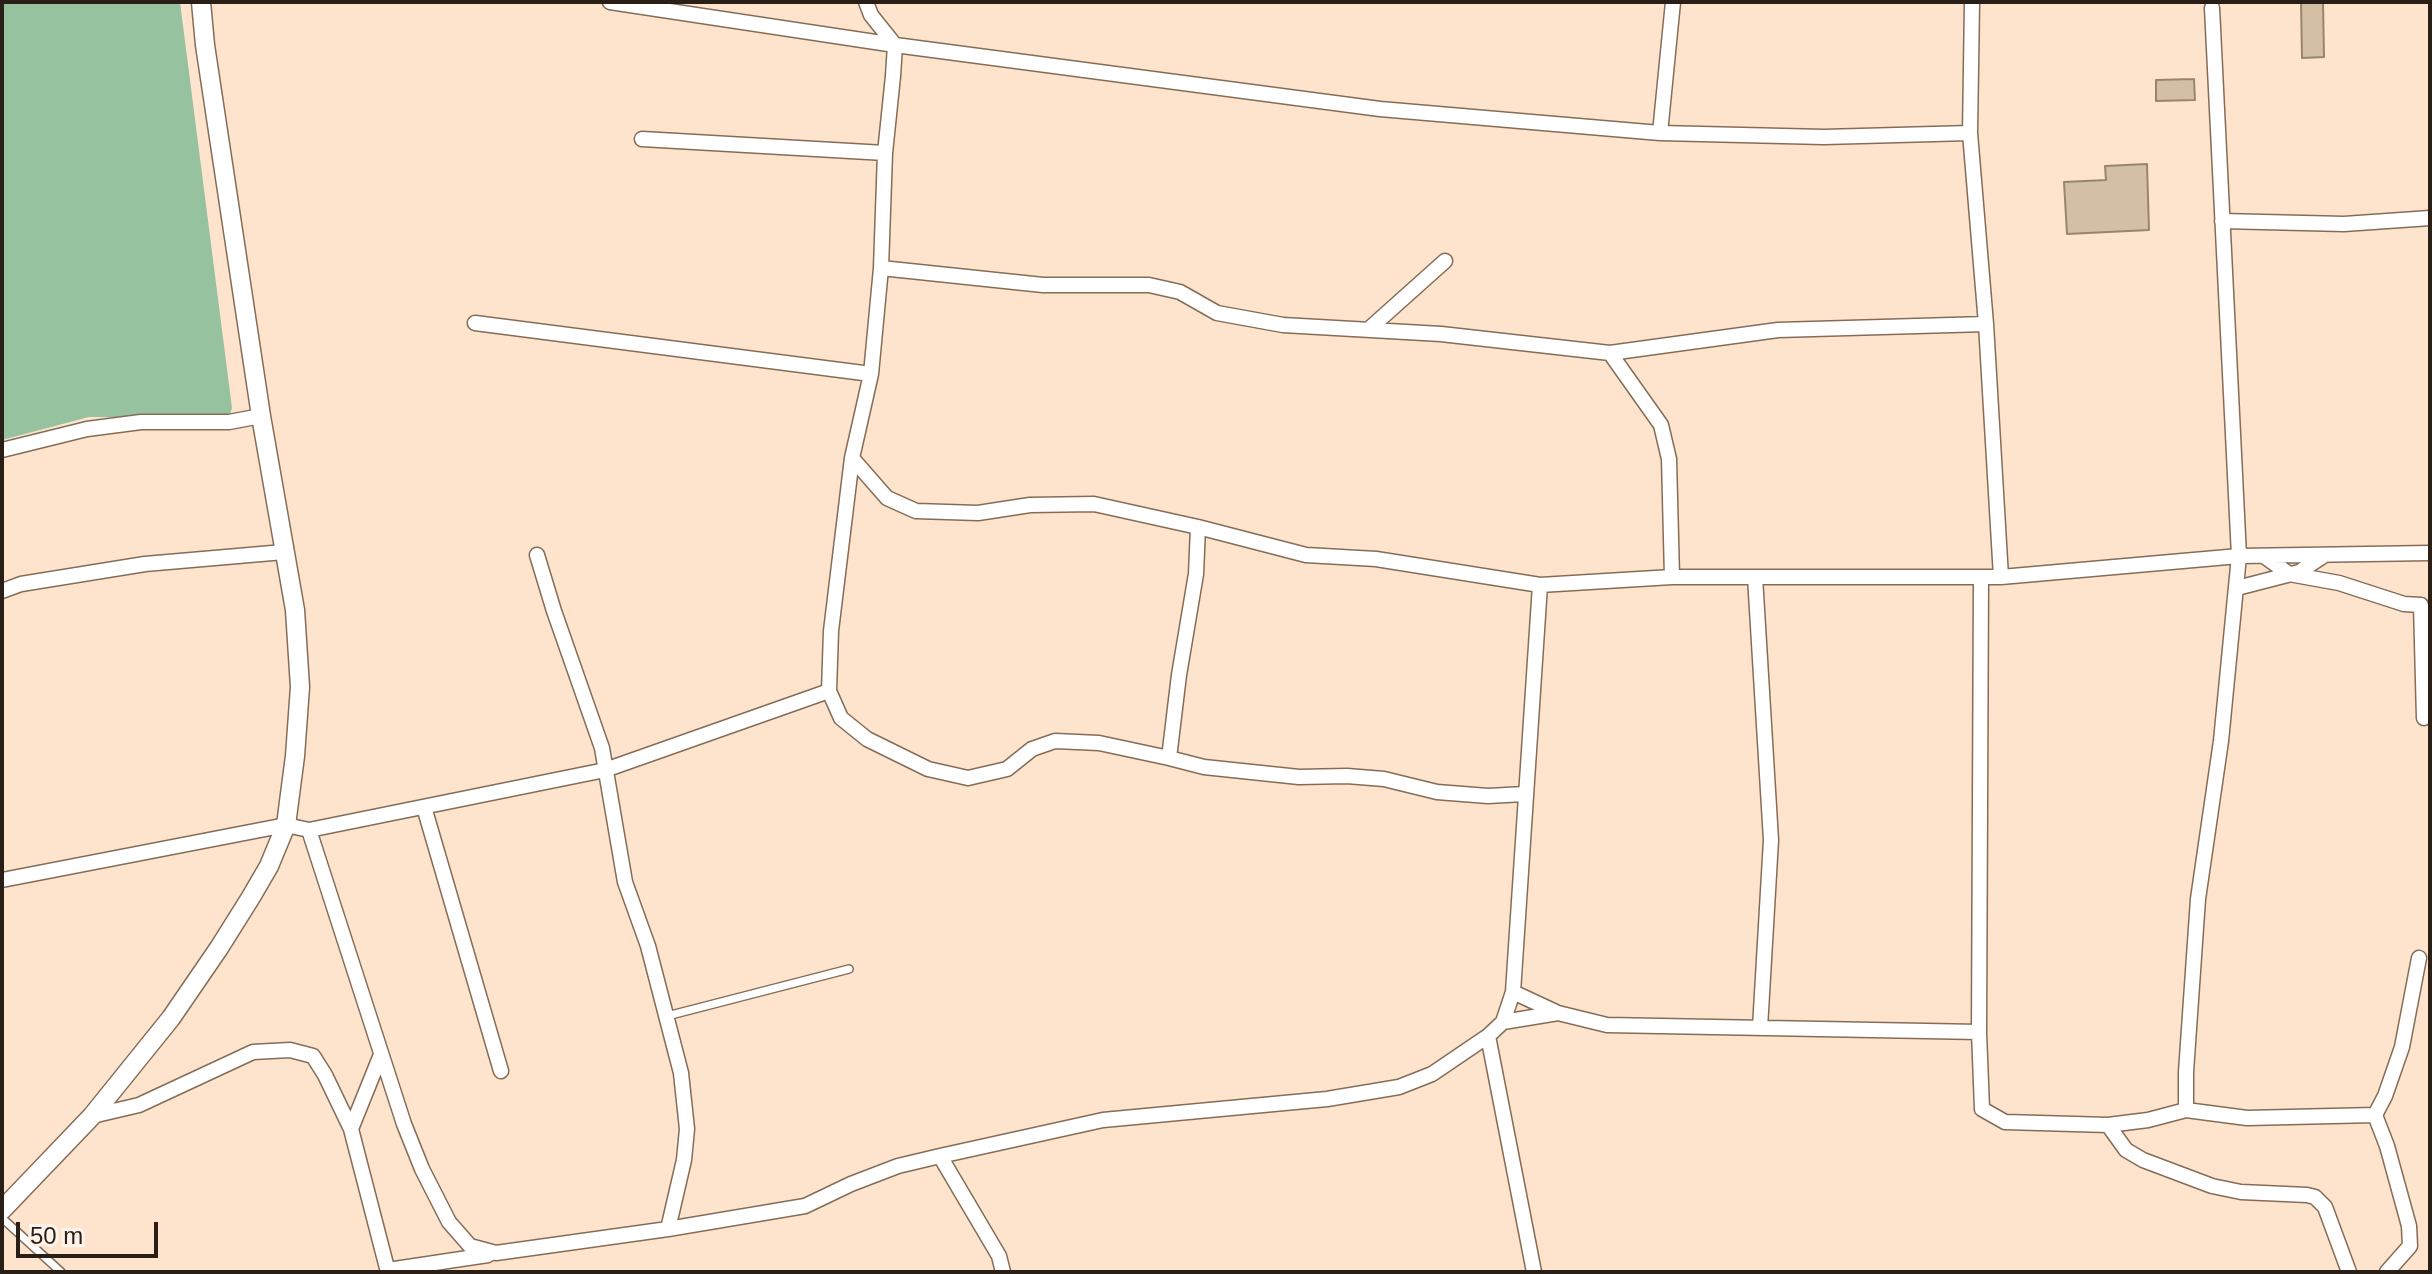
<!DOCTYPE html>
<html>
<head>
<meta charset="utf-8">
<style>
	body { margin:0 }
	#map { position:relative; width:2432px; height:1274px; overflow:hidden; background:#fee4cc; font-family:Arial,sans-serif }
	canvas { display:block }
	.frame { position:absolute; inset:0; border:4px solid #291f17; pointer-events:none }
	.scale { position:absolute; left:16px; top:1222px; width:142px; height:36px; box-sizing:border-box; border:4px solid #291f17; border-top:0; padding-left:10px; font-size:24px; line-height:28px; white-space:nowrap; color:#291f17; -webkit-text-stroke:6px #fff4eb; paint-order:stroke }
</style>
</head>
<body>
<div id="map">
<canvas width="2432" height="1274"></canvas>
<div class="frame"></div>
<div class="scale">50 m</div>
</div>
<script>
const c = document.querySelector('canvas').getContext('2d');
c.lineJoin = 'round';
function fillPath(path, color) { c.fillStyle = color; c.fill(path, 'evenodd'); }
const poly = rows => new Path2D(rows.map(r => 'M' + r).join(''));
function strokePath(path, color, width, dash) { c.strokeStyle = color; c.lineWidth = width; c.lineCap = dash ? 'butt' : 'round'; c.setLineDash(dash || []); c.stroke(path); }
fillPath(poly([
	[2,2,180,2,232,408,230,415,215,418,89,417,2,440]
]), '#96c29f');
const building = poly([
	[2301,2,2323,2,2324,57,2302,58,2301,2],
	[2194,79,2195,100,2156,101,2156,80,2194,79],
	[2147,164,2149,230,2067,234,2064,182,2106,180,2105,166,2147,164]
]);
fillPath(building, '#d3c0a4');
strokePath(building, '#98866c', 2);
const service = poly([
	[667,1016,849,969],
	[2,1218,61,1272]
]);
const minor = poly([
	[610,2,895,45,1380,109,1660,133,1824,137,1970,133],
	[866,2,871,15,895,45,893,76,885,153,881,268,871,374,852,458,831,631,829,691,841,718,867,739,928,769,968,778,1007,769,1032,749,1055,741,1099,743,1169,758],
	[1972,2,1970,133,1986,324,2001,577],
	[1660,133,1673,2],
	[642,139,885,153],
	[2222,221,2344,224,2430,218],
	[881,268,1043,285,1149,285,1180,292,1217,313,1283,325,1441,334,1610,353,1778,330,1986,324],
	[475,323,871,374],
	[1369,329,1445,261],
	[1610,353,1661,425,1669,459,1672,577],
	[2,450,87,429,141,422,229,422,261,416],
	[852,458,887,498,916,511,978,513,1030,505,1094,504,1198,527,1306,555,1376,559,1540,585,1672,577,2001,577,2239,556,2430,553],
	[1198,527,1196,574,1179,675,1169,758,1204,767,1299,777,1347,776,1384,779,1437,792,1488,796,1524,794],
	[537,555,554,611,602,748,625,882,648,946,681,1073,687,1129,684,1160,668,1229,805,1206,851,1184,898,1166,940,1156],
	[2264,556,2289,574,2339,583,2404,604,2421,605,2424,718],
	[1755,577,1771,840,1760,1028],
	[1981,577,1979,1032,1982,1109,2005,1122,2108,1125,2148,1120,2186,1110,2186,1072,2198,899,2221,741,2239,556,2212,8],
	[2237,588,2299,572,2325,555],
	[2,591,21,584,145,564,284,552],
	[424,807,501,1071],
	[309,830,605,770,829,691],
	[2,880,286,825,309,830,404,1124,422,1169,449,1222,470,1246,496,1253,668,1229],
	[1513,992,1540,585],
	[1503,1022,1558,1013],
	[1488,1036,1534,1272],
	[2186,1110,2247,1118,2375,1115,2385,1096,2402,1047,2419,958],
	[2375,1115,2387,1146,2409,1226,2410,1246,2387,1272],
	[92,1116,139,1105,253,1052,290,1050,313,1056,325,1075,351,1129,388,1272],
	[2108,1125,2126,1150,2143,1160,2212,1186,2241,1192,2307,1195,2315,1197,2325,1207,2349,1272],
	[351,1129,380,1057],
	[388,1270,488,1255],
	[1003,1272,999,1256,940,1156,1103,1120,1327,1099,1399,1087,1432,1074,1488,1036,1503,1022,1513,992,1558,1013,1607,1025,1979,1032]
]);
const tertiary = poly([
	[2,1210,92,1116,171,1018,219,948,251,897,269,866,286,825,295,756,300,687,295,610,261,416,205,45,201,2]
]);
strokePath(service, '#846d58', 10);
strokePath(minor, '#846d58', 17);
strokePath(tertiary, '#846d58', 21);
strokePath(service, '#fff', 7);
strokePath(minor, '#fff', 14);
strokePath(tertiary, '#fff', 18);
</script>
</body>
</html>
